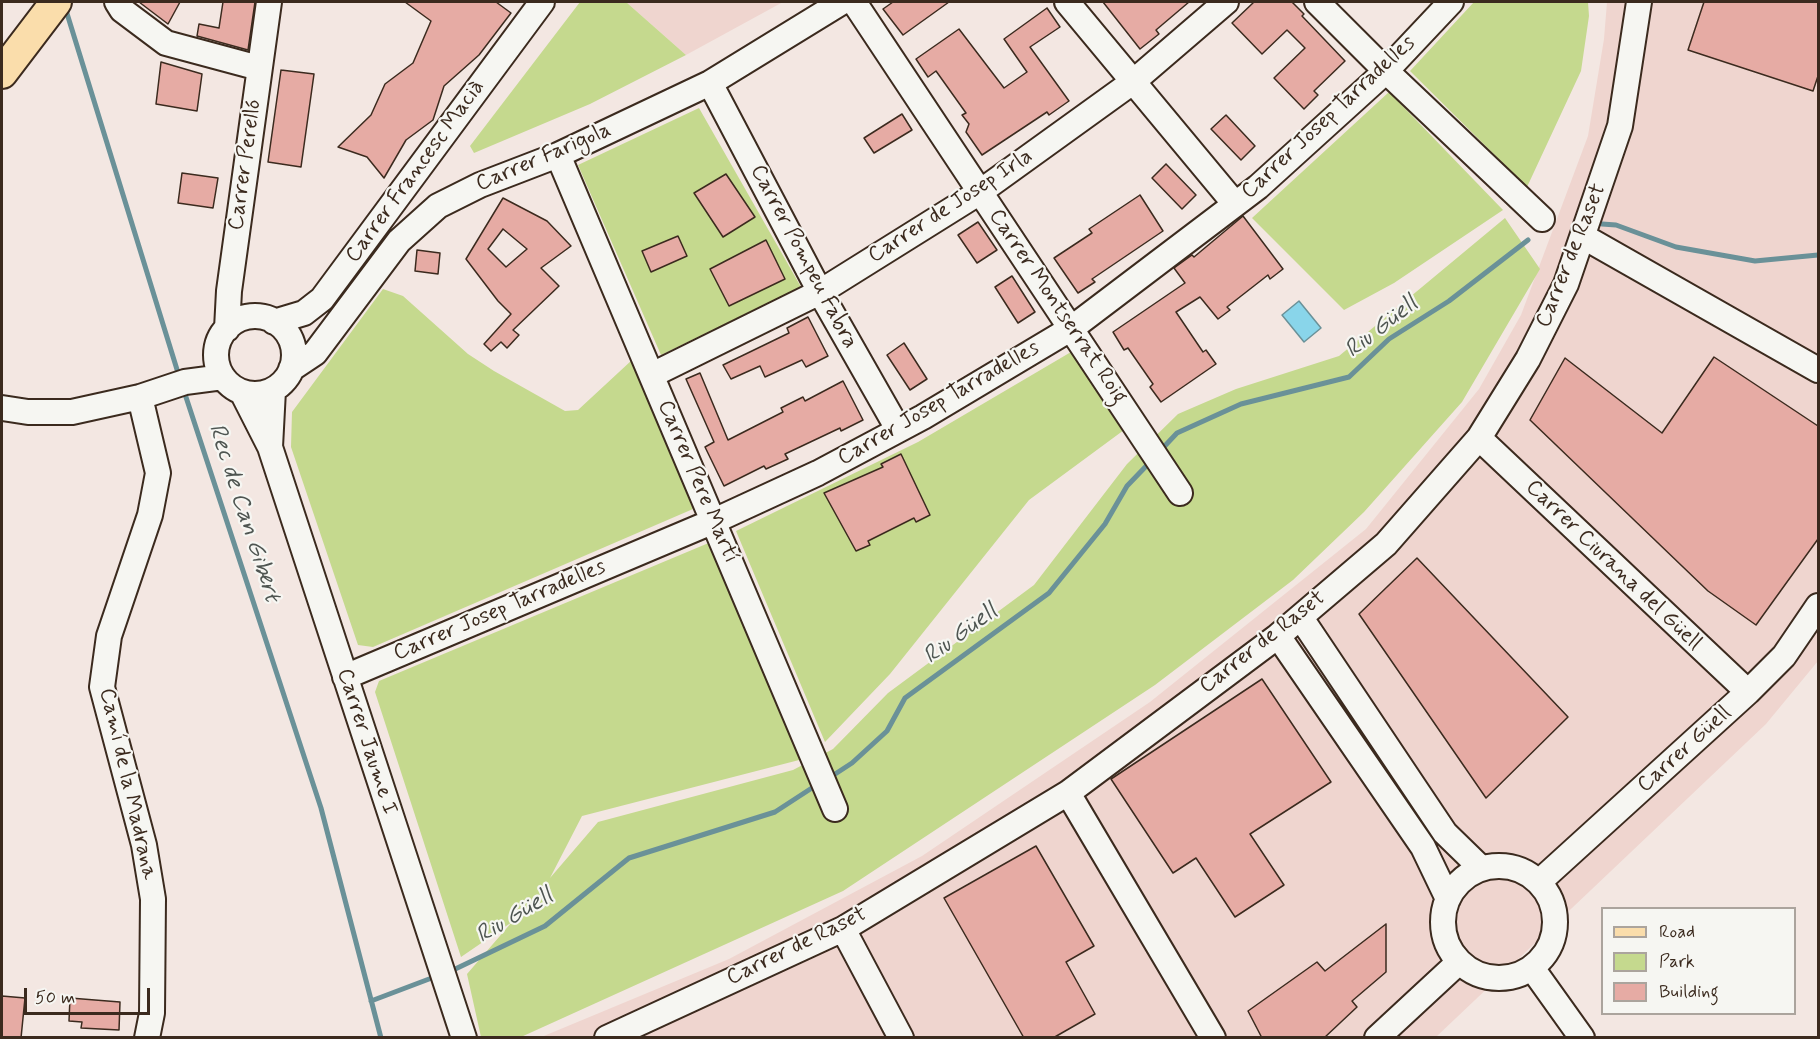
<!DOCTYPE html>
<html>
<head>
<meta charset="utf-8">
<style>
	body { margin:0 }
	#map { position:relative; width:1820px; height:1039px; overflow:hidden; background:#f3e7e2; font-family:Mynerve,sans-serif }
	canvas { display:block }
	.frame { position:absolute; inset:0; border:3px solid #3b2a1e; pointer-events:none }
	.legend { position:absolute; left:1601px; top:907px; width:195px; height:108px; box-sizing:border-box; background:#f6f6f2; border:2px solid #aba49d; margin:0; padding:8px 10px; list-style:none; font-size:18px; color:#3b2a1e }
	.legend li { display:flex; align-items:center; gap:12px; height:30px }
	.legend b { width:30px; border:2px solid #aba49d }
	.scale { position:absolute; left:24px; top:988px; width:126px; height:27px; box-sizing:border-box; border:3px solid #3b2a1e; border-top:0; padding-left:8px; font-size:18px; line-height:21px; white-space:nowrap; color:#3b2a1e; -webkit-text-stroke:4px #f6f6f2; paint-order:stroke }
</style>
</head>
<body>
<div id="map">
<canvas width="1820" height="1039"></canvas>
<div class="frame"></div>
<ul class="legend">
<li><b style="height:8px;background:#faddab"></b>Road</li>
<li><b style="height:16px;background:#c5d98e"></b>Park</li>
<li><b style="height:16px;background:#e6aba4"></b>Building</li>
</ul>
<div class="scale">50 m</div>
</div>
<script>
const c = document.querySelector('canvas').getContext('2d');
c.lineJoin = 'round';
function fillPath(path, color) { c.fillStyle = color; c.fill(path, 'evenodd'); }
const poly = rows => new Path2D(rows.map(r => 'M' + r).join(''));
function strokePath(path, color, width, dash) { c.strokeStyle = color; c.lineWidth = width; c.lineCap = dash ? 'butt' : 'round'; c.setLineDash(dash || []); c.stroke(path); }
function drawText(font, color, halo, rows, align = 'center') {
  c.font = font + ' Mynerve,sans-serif'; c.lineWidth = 4.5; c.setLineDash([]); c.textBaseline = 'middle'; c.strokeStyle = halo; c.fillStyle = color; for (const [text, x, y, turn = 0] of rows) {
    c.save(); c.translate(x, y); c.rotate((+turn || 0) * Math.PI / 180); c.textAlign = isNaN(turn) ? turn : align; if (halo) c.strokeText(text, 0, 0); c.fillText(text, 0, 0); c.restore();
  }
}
fillPath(poly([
	[626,2,783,2,686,55],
	[1607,2,1818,2,1818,661,1766,724,1436,1037,539,1038,729,959,922,856,1150,702,1366,529,1479,389,1521,315,1588,136,1604,39]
]), '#efd5cf');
fillPath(poly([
	[580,2,626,2,686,55,590,104,474,153,470,146],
	[1474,2,1588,2,1589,16,1581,71,1527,187,1410,71],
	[1389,92,1503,210,1394,283,1344,310,1252,218],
	[699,108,801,287,661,355,578,165],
	[1505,218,1540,269,1462,402,1364,512,1293,580,1155,685,843,891,521,1037,481,1037,467,974,512,922,461,957,375,692,379,681,711,542,803,759,582,816,550,878,598,822,793,770,833,749,888,693,1034,585,1127,464,1178,414,1236,389,1339,356],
	[383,289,403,296,468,354,494,371,565,411,578,410,632,360,693,509,373,647,358,645,291,447,292,412],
	[1071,352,1124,430,1029,500,890,674,825,742,736,531,918,442]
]), '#c5d98e');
const water = poly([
	[1299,301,1321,328,1304,342,1282,315,1299,301]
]);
fillPath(water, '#89d5ea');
strokePath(water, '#6a9198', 1.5);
strokePath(poly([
	[65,7,179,376],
	[1602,224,1616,225,1676,247,1755,261,1818,255],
	[183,388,321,808,381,1038],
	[1160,451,1177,433,1241,404,1349,377,1389,339,1449,301,1528,240],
	[829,778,852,763,887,731,905,698,1049,593,1105,524,1127,486,1152,460],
	[449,972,545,926,629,858,775,812,818,784],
	[371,1001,437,976]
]), '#6a9198', 5);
const building = poly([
	[139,2,180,2,168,24,139,2],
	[223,2,255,2,248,50,197,36,199,24,219,28,223,2],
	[405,2,496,2,511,13,479,55,444,86,433,120,406,140,384,178,367,157,338,147,371,115,385,84,413,63,431,21,405,2],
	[893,2,949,2,903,35,883,9,893,2],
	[1103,2,1189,2,1156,30,1159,34,1140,49,1103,2],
	[1254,2,1292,2,1304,14,1302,16,1345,61,1314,91,1318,95,1304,109,1274,78,1305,48,1287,30,1262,54,1232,23,1254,2],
	[1704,2,1818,2,1818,76,1813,91,1688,50,1704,2],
	[1047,8,1060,27,1030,47,1069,101,1049,115,1047,112,982,155,966,132,969,124,962,115,966,113,936,71,928,77,916,59,959,29,1004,88,1027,72,1004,39,1047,8],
	[161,62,202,74,197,111,156,104,161,62],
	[281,70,314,74,301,167,268,162,281,70],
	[902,114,912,130,874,153,864,138,902,114],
	[1226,115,1255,146,1241,160,1211,129,1226,115],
	[1166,164,1196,195,1182,209,1152,178,1166,164],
	[182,173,218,178,213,208,178,203,182,173],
	[726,174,755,217,723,237,694,193,726,174],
	[1140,195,1163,231,1092,279,1095,282,1078,293,1054,258,1092,233,1089,229,1140,195],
	[503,198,547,221,571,246,541,268,559,286,513,330,519,335,507,348,501,342,491,351,484,344,511,314,498,301,466,259,503,198],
	[503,229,527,249,506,267,488,249,503,229],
	[1243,216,1283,269,1270,279,1268,275,1227,307,1230,310,1218,319,1200,297,1176,312,1203,352,1206,350,1216,364,1161,402,1150,387,1153,384,1128,348,1124,350,1113,332,1185,283,1174,268,1192,255,1194,257,1243,216],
	[978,222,997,250,977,263,958,235,978,222],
	[678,236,687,256,651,272,642,251,678,236],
	[766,240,785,279,729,306,710,269,766,240],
	[417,250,440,253,438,274,415,271,417,250],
	[1012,276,1035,312,1018,323,995,287,1012,276],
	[808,317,828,356,806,367,802,360,765,377,760,366,731,379,723,365,789,333,787,328,808,317],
	[904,343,927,379,910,390,887,355,904,343],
	[1714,357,1818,426,1818,539,1756,625,1708,591,1530,420,1565,358,1662,433,1714,357],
	[700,373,728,440,783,412,781,408,803,397,805,401,843,381,863,420,841,431,840,428,785,454,788,459,766,469,764,466,724,486,705,447,714,442,686,379,700,373],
	[901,454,930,515,916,522,914,518,868,541,870,545,856,551,824,493,883,467,881,464,901,454],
	[1417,558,1568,717,1486,798,1359,614,1417,558],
	[1262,679,1331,782,1250,834,1284,885,1235,917,1196,858,1173,873,1111,779,1262,679],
	[1036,846,1094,946,1066,962,1095,1014,1053,1038,1024,1038,944,898,1036,846],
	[1386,924,1386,972,1352,1001,1357,1007,1324,1038,1262,1038,1248,1011,1317,962,1325,971,1386,924],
	[2,996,25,998,21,1038,2,1038,2,996],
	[70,998,120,1002,119,1030,81,1028,82,1022,69,1021,70,998]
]);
fillPath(building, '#e6aba4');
strokePath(building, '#3b2a1e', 1.5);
const minor = poly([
	[117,2,122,10,166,43,259,68],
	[854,2,1180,493],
	[1067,2,1235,204],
	[1317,2,1386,71,1542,219],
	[710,83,820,292,898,429],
	[558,155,835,809],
	[1584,237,1818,370],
	'216 355a39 39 0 1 1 78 0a39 39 0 1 1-78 0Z',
	[274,322,304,313,322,299,542,2],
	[227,329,229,291,269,2],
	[291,369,315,353,399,241,438,206,480,185,558,155,710,83,842,2],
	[652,375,820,292,980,192,1134,81,1226,2],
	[242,392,270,447,464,1038],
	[140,397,158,473,150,515,109,636,102,687,144,845,153,899,152,1013,147,1038],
	[2,408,28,412,72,412,140,397,185,382,223,377],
	[1479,438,1748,692],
	[270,447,273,390],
	[1301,618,1445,833,1481,868],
	[1278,636,1423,847,1448,899],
	[345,677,714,521,818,473,923,417,1072,328,1258,187,1386,71,1451,2],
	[1068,793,1213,1038],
	'1443 922a56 56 0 1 1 112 0a56 56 0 1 1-112 0Z',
	[1539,882,1748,692,1784,656,1818,606],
	[843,929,901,1038],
	[1532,968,1582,1038],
	[607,1038,843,929,1068,793,1278,636,1386,544,1479,438,1528,359,1566,284,1620,126,1639,2],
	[1377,1038,1459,962]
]);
const major = poly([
	[2,73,56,2]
]);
strokePath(minor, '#3b2a1e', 28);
strokePath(major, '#3b2a1e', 34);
strokePath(minor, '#f6f6f2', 24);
strokePath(major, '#faddab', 30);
drawText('22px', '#3b2a1e', '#f6f6f2', [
	["Carrer Josep Tarradelles",1329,118,-43],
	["Carrer Farigola",544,158,-23],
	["Carrer Perelló",246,165,-82],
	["Carrer Francesc Macià",416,172,-54],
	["Carrer de Josep Irla",951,207,-33],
	["Carrer de Raset",1572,256,-68],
	["Carrer Pompeu Fabra",803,257,62],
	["Carrer Montserrat Roig",1057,307,56],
	["Carrer Josep Tarradelles",939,404,-30],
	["Carrer Pere Martí",697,482,67],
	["Carrer Ciurana del Güell",1613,566,44],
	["Carrer Josep Tarradelles",500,611,-23],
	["Carrer de Raset",1263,643,-38],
	["Carrer Jaume I",366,742,72],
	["Carrer Güell",1685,750,-42],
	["Camí de la Madrana",127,784,77],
	["Carrer de Raset",797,947,-26]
]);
drawText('italic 24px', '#4e5551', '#f6f6f2', [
	["Riu Güell",1382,328,-38],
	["Rec de Can Gibert",243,513,72],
	["Riu Güell",961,635,-36],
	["Riu Güell",515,917,-31]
]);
</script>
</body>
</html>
